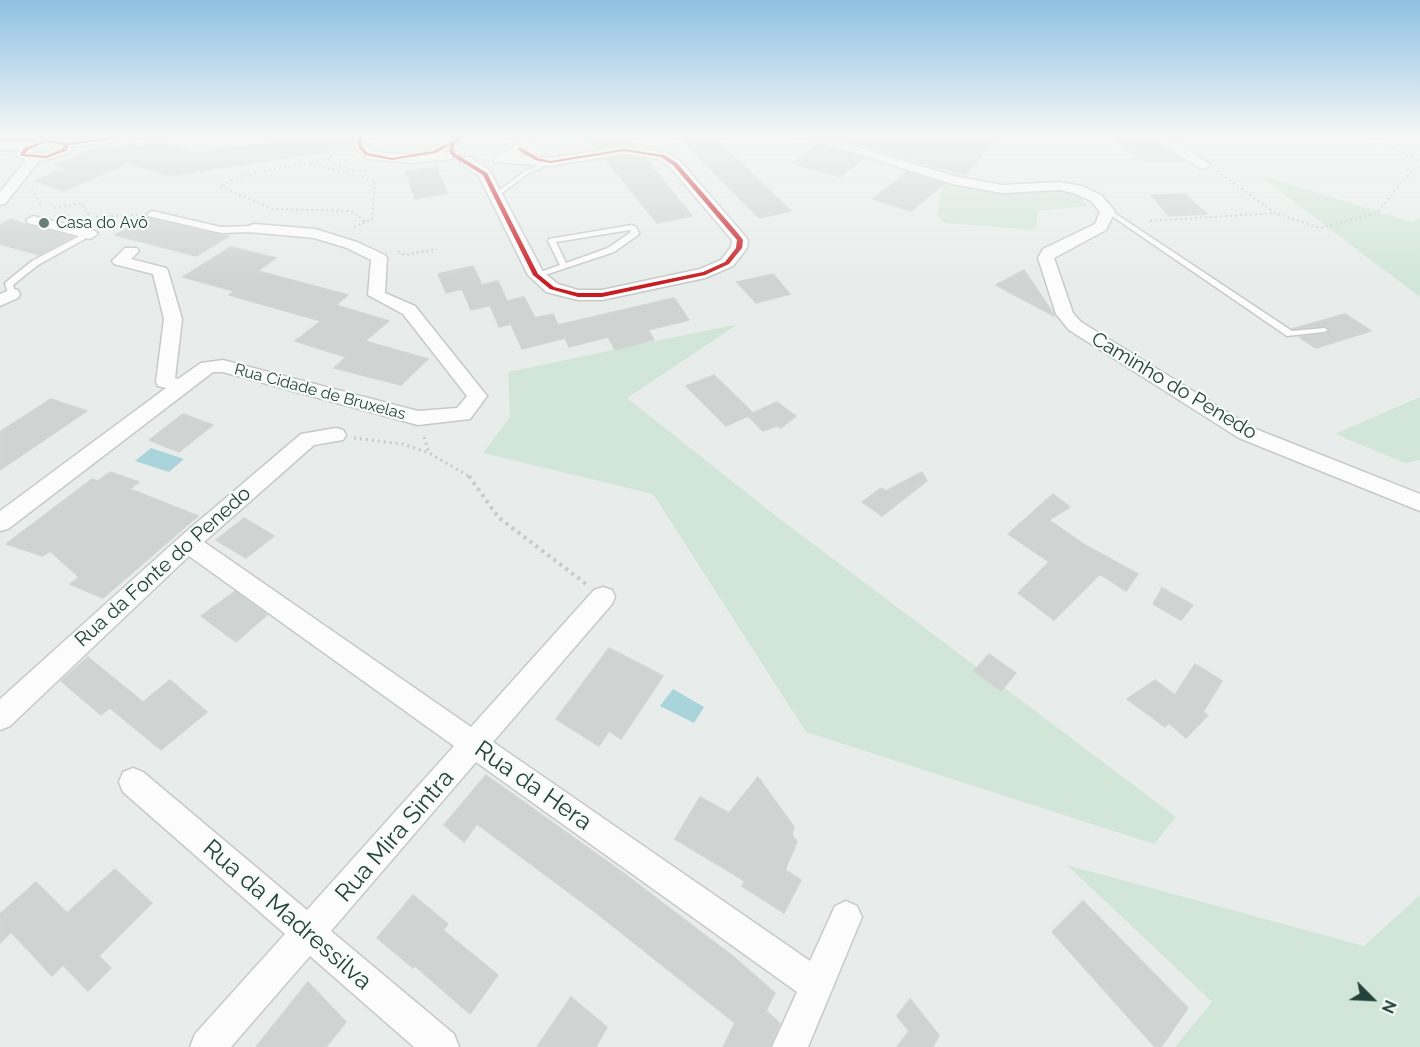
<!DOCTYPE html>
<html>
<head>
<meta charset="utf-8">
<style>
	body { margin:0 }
	#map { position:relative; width:1420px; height:1047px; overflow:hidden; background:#e8edeb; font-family:Raleway,sans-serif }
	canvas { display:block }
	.north { position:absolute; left:1342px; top:969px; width:60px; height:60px; -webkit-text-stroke:4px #f7fbf9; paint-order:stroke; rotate:114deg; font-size:16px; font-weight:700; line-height:24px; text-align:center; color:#24423a }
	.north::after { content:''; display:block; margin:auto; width:21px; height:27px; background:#24423a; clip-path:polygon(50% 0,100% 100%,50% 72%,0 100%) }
</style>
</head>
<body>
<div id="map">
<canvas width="1420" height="1047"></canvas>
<div class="north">N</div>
</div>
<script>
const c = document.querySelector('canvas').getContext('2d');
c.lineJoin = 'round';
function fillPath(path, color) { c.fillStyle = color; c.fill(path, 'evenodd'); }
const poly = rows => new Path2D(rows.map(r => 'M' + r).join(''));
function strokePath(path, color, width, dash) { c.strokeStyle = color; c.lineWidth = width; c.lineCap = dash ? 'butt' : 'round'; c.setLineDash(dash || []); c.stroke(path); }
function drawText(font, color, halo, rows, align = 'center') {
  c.font = font + ' Raleway,sans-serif'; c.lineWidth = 4.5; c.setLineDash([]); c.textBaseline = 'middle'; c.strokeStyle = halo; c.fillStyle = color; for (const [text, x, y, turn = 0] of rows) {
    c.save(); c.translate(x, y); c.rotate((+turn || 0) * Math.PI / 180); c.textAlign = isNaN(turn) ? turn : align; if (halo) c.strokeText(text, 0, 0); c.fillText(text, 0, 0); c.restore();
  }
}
fillPath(poly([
	[386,135,447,135,425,148,405,151,389,148,385,144],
	[1257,174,1412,222,1420,218,1420,297],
	[943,184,1012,193,1051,188,1065,190,1080,197,1089,206,1038,211,1036,230,945,223,937,215],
	[738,324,627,398,776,516,1176,817,1154,844,806,732,653,494,483,453,510,417,508,372],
	[1420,397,1420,460,1405,463,1335,434],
	[1067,865,1364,946,1420,895,1420,1047,1175,1047,1212,1002]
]), '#d1e6d8');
fillPath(poly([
	[151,448,184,459,169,472,135,461],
	[673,689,704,707,694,723,660,706]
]), '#a9d4db');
const building = poly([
	[315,135,354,135,351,148,176,175,166,175,128,163,64,191,35,181,66,168,55,165,99,146,114,151,130,144,141,147,155,141,195,153,315,135],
	[586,135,626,135,635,145,624,144,596,148,586,135],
	[677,135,712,135,791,211,759,218,677,135],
	[941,135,942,138,996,139,965,175,829,136,941,135],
	[1106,135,1147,135,1184,161,1145,161,1106,135],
	[818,144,864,158,840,177,793,163,818,144],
	[624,156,646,159,692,216,657,223,605,159,624,156],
	[437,167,447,193,415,199,406,172,437,167],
	[907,172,944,184,911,211,873,199,907,172],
	[1185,194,1207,214,1169,216,1151,195,1185,194],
	[147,218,220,235,229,236,196,256,115,235,147,218],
	[11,219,27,225,73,237,39,255,0,244,0,225,11,219],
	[231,247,276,258,258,271,348,295,336,305,389,321,365,341,428,359,401,385,334,368,346,357,295,341,321,321,229,295,234,291,183,277,231,247],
	[473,266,482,285,498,281,507,301,471,310,462,289,446,293,438,274,473,266],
	[1024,270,1053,313,1054,316,996,285,1024,270],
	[773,274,790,294,756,303,737,282,773,274],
	[524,297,535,318,553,314,558,325,674,298,689,320,648,330,654,340,615,350,608,337,569,347,565,338,522,349,511,324,499,327,490,305,524,297],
	[1345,314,1371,331,1316,348,1299,337,1325,334,1330,331,1329,328,1324,326,1292,329,1345,314],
	[714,375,753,413,777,402,796,416,781,428,777,426,763,431,748,416,726,426,686,386,714,375],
	[51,399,87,411,0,470,0,432,51,399],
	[183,414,213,425,179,452,149,440,183,414],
	[110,472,139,482,130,489,198,516,103,598,70,584,79,577,50,551,43,556,6,544,92,479,98,481,110,472],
	[922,472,927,481,882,516,862,502,881,488,886,491,922,472],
	[1053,494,1070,507,1049,520,1085,545,1138,574,1126,591,1100,574,1054,620,1018,593,1049,562,1008,534,1053,494],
	[244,518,274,536,246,558,216,540,244,518],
	[1162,588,1193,605,1181,620,1153,604,1162,588],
	[235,591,267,615,236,642,201,616,235,591],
	[609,648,663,676,621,739,609,731,599,746,556,719,609,648],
	[989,654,1016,673,1001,691,974,671,989,654],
	[88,657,143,702,170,680,207,712,161,750,110,708,101,715,61,681,88,657],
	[1195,664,1222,681,1203,712,1208,715,1186,738,1169,723,1165,727,1127,699,1155,680,1175,695,1195,664],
	[486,775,622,872,734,957,775,993,766,1011,780,1023,770,1047,723,1047,735,1023,595,912,477,824,464,842,444,825,486,775],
	[758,777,794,827,792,835,797,842,785,870,801,880,784,913,742,886,745,881,675,839,700,797,729,813,758,777],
	[115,869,152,903,99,956,111,968,88,991,63,965,52,976,11,932,0,943,0,914,36,882,67,913,115,869],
	[413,895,448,924,443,930,498,975,470,1014,415,966,413,968,377,938,413,895],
	[1083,901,1188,1008,1161,1047,1155,1047,1052,932,1083,901],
	[308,982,346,1022,326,1047,256,1047,308,982],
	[571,997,607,1027,596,1047,537,1047,571,997],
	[910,999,939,1035,933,1047,897,1047,909,1031,897,1016,910,999]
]);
fillPath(building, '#cfd4d2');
strokePath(building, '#d1d6d4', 1.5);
const service = poly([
	[550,160,552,161,552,163,529,173,498,196,493,195,525,171,550,160],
	[1106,210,1110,210,1292,331,1324,328,1328,330,1324,332,1287,336,1106,212,1106,210],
	[632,225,636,227,639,233,638,235,614,252,539,277,532,275,560,265,548,241,549,239,632,225],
	[630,230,631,232,608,248,566,263,556,242,630,230],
	[87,232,94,234,38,265,13,285,16,294,15,296,9,296,5,284,6,282,32,261,87,232]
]);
const pedestrian = poly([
	[152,211,221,227,254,226,260,229,254,232,221,233,148,216,147,214,152,211]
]);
const minor = poly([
	[108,135,145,135,139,139,72,147,69,153,38,162,5,204,0,205,0,192,26,160,15,155,19,150,0,150,0,142,32,142,46,137,69,140,108,135],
	[48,145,60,146,44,153,30,153,48,145],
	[356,135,370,135,366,139,367,146,376,152,414,155,426,154,427,150,457,135,473,135,444,152,459,152,459,158,414,163,368,159,353,147,356,135],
	[510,135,523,135,528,141,525,152,518,155,550,158,624,146,667,153,680,161,739,229,748,240,747,248,733,266,705,278,602,300,578,300,546,292,528,275,479,176,460,163,460,157,470,157,490,171,543,272,558,284,578,290,602,290,700,269,721,260,731,247,732,240,670,167,658,159,624,154,550,166,494,162,494,156,514,147,515,142,510,135],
	[797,135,817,135,954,176,1002,185,1060,182,1082,186,1101,195,1115,211,1106,230,1054,258,1073,313,1081,322,1253,428,1420,494,1420,511,1239,438,1069,330,1056,314,1038,258,1043,249,1095,224,1100,212,1091,201,1073,193,1060,190,1002,193,952,184,797,135],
	[1149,135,1164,135,1211,165,1204,169,1199,168,1149,135],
	[33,216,95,231,98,234,90,239,28,223,26,220,33,216],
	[254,224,315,229,357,242,385,255,387,258,385,293,415,306,487,396,470,419,418,425,223,372,213,372,8,529,0,531,0,511,166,388,158,386,156,382,164,319,153,274,114,264,112,261,125,248,137,248,139,251,131,259,166,268,168,271,182,319,175,378,178,379,201,363,223,360,418,411,457,408,467,396,403,314,368,295,371,260,347,248,314,238,249,232,246,229,249,226,254,224],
	[12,289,18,290,20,294,18,298,0,306,0,294,12,289],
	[336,428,343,430,346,435,343,440,314,445,204,542,471,727,594,590,603,587,612,590,615,597,612,604,493,742,810,961,835,906,846,901,857,906,862,917,808,1047,772,1047,797,992,476,762,331,931,454,1034,459,1047,414,1047,310,956,231,1047,190,1047,195,1034,285,934,123,792,119,782,123,772,133,768,143,772,307,910,454,746,189,556,10,726,0,730,0,699,180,537,301,434,336,428]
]);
strokePath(service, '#c5cac8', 3);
strokePath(pedestrian, '#c5cac8', 3);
strokePath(minor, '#c5cac8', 3);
strokePath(poly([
	[1373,135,1377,142,1420,161],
	[329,158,329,162,341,167,367,172],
	[309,163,375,181,372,219,365,222,352,211,273,209,220,186,242,175,309,163],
	[311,163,329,158,334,152,333,135],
	[1217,171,1275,213,1320,228,1377,213,1410,172,1420,167],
	[32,189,42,206],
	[54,208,81,203,90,217],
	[96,217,137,215],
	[1150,221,1274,213],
	[354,227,365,222],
	[398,251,404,255,437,249]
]), '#c3ccca', 2, [2, 3]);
strokePath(poly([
	[424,437,429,453,470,477],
	[354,438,403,444,429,453]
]), '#c3ccca', 3, [2, 4]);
strokePath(poly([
	[469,476,498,517,586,584]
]), '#c3ccca', 4, [3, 4.5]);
fillPath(service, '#fcfcfc');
fillPath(pedestrian, '#fcfcfc');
fillPath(minor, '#fcfcfc');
fillPath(poly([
	[128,135,141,135,69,145,66,151,46,158,22,156,20,155,24,148,46,140,68,143,128,135],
	[46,142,65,145,62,149,46,156,25,154,28,150,46,142],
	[361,135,366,135,362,138,362,147,368,153,392,158,433,151,464,135,469,135,455,143,453,151,456,154,487,173,538,274,554,287,578,293,602,293,703,272,725,262,736,248,737,240,673,165,661,157,624,151,550,163,535,160,518,150,518,148,522,148,538,158,550,161,624,149,664,155,677,163,736,231,743,240,742,248,729,264,705,275,602,297,578,297,550,289,533,275,483,175,452,156,449,151,450,145,436,153,392,160,365,155,358,147,358,138,361,135]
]), '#c61d23');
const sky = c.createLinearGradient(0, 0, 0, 282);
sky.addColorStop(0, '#8fc1e3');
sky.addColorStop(0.48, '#f5f7f6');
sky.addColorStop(1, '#f5f7f600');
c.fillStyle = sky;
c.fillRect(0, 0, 1420, 282);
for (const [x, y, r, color] of [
	[44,223,6,"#697e78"]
]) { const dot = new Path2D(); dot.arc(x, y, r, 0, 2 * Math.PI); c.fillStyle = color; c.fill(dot); strokePath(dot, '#f7fbf9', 2); }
drawText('16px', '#24423a', '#f7fbf9', [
	["Casa do Avô",56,223]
], 'left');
drawText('16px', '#24423a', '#f7fbf9', [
	["Rua Cidade de Bruxelas",320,392,15]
]);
drawText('20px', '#24423a', '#f7fbf9', [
	["Caminho do Penedo",1174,386,31],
	["Rua da Fonte do Penedo",163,567,-42]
]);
drawText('24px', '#24423a', '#f7fbf9', [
	["Rua da Hera",533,786,35],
	["Rua Mira Sintra",395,836,-49],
	["Rua da Madressilva",287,915,41]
]);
</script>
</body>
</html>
